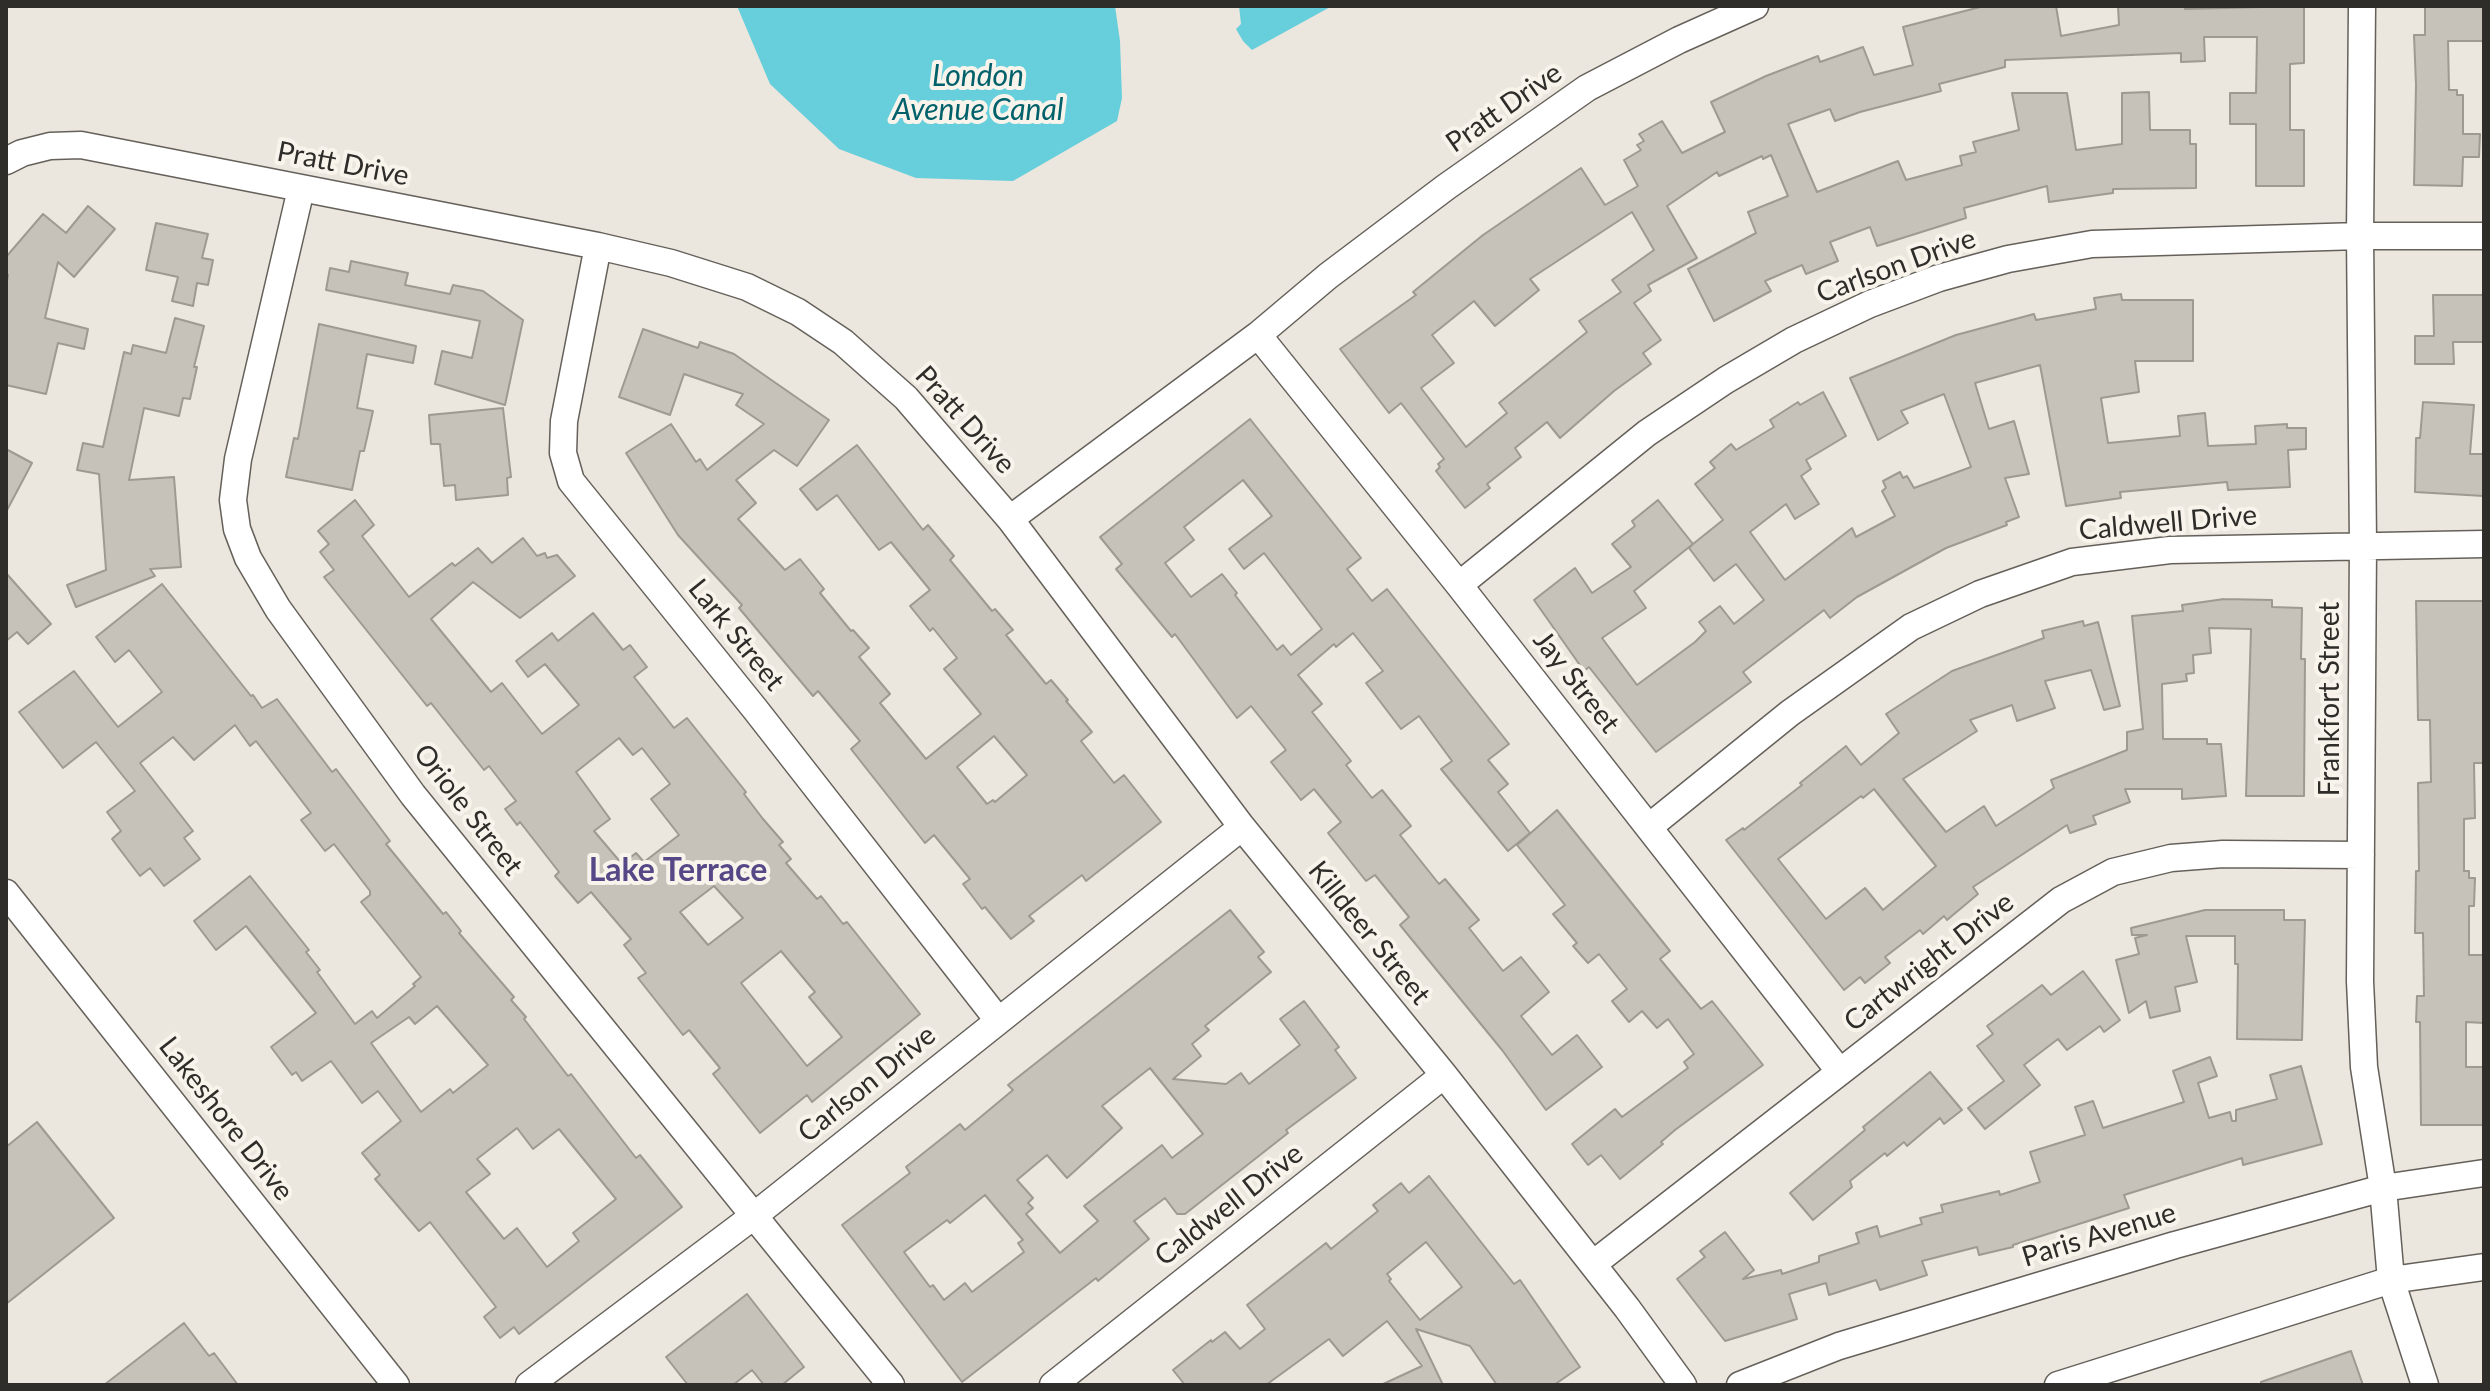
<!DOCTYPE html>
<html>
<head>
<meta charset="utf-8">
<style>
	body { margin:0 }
	#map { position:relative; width:2490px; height:1391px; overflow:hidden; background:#ebe6de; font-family:Lato,sans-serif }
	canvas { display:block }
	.frame { position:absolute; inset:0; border:8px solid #2f2d2a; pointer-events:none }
</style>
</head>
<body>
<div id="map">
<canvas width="2490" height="1391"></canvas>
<div class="frame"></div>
</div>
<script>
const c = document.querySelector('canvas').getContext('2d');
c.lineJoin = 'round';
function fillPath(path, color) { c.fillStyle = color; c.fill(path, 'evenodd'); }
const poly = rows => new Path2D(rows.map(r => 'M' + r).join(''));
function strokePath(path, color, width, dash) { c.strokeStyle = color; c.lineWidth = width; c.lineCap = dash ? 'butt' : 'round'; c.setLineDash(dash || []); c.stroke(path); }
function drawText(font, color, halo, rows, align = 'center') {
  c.font = font + ' Lato,sans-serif'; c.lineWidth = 8; c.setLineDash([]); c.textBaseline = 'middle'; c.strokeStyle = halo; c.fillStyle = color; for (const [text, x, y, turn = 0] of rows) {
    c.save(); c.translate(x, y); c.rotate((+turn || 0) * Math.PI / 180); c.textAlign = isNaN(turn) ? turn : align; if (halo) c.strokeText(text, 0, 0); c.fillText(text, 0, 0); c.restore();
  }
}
fillPath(poly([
	[737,6,1115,6,1120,41,1122,98,1117,121,1013,181,916,178,839,149,770,84],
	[1239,6,1332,6,1252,50,1243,41,1236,29,1241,24]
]), '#66cfdb');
const building = poly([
	[1984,6,2056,6,2061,36,2119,25,2118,6,2185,6,2185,9,2304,6,2304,63,2290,64,2290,130,2304,130,2304,186,2256,186,2256,124,2230,124,2230,93,2256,93,2257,37,2204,37,2205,61,2181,62,2181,53,2005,60,2005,67,1939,84,1941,91,1860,112,1835,121,1830,109,1788,124,1817,192,1898,161,1906,180,1962,165,1960,156,1976,152,1973,142,2019,130,2012,93,2067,93,2076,150,2122,144,2122,93,2149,92,2150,130,2190,130,2190,144,2196,144,2196,188,2113,189,2113,193,2049,202,2047,186,1964,208,1966,218,1877,246,1870,227,1830,242,1838,261,1806,274,1802,265,1765,281,1771,291,1714,321,1688,269,1756,233,1748,212,1788,196,1771,155,1763,159,1762,156,1719,176,1717,172,1667,206,1697,258,1648,285,1651,291,1634,303,1661,340,1643,353,1651,364,1614,391,1560,438,1547,422,1515,448,1521,457,1487,484,1490,488,1465,508,1436,471,1440,467,1438,464,1444,459,1401,403,1389,413,1340,349,1416,295,1413,292,1483,235,1581,168,1605,205,1638,186,1624,160,1641,150,1637,145,1644,141,1639,134,1662,121,1682,153,1725,132,1711,102,1766,76,1818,56,1820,62,1863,47,1874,75,1913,65,1903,27,1984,6],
	[1632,212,1654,250,1612,280,1621,292,1579,321,1587,332,1499,403,1507,413,1466,447,1421,388,1454,363,1432,335,1474,301,1495,326,1539,290,1530,279,1632,212],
	[2425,6,2483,6,2484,41,2448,41,2449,90,2457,90,2457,95,2463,95,2463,134,2480,134,2479,157,2463,157,2462,186,2414,185,2416,85,2414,35,2425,35,2425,6],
	[88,206,115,229,74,277,58,262,45,318,88,329,84,349,58,343,46,394,6,385,6,286,8,275,6,273,6,257,43,214,66,233,88,206],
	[156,223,208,234,202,258,213,260,208,285,197,283,193,306,172,301,178,277,146,270,156,223],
	[351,261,408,273,405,285,450,294,453,285,483,291,523,320,505,405,435,384,442,351,472,358,480,321,326,290,330,268,349,272,351,261],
	[2121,294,2122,300,2193,300,2193,361,2135,361,2139,392,2101,398,2108,443,2180,436,2178,416,2205,413,2208,446,2256,444,2255,426,2287,424,2287,428,2306,428,2306,449,2288,450,2290,487,2228,490,2227,482,2120,492,2121,498,2066,506,2040,365,1975,383,1989,429,2014,421,2029,474,2005,478,2019,517,2006,522,2007,525,1946,548,1857,597,1830,618,1824,610,1743,672,1751,682,1656,752,1589,667,1584,671,1534,600,1575,568,1592,593,1631,567,1612,544,1635,526,1632,521,1658,500,1693,544,1723,520,1695,484,1715,468,1710,462,1731,444,1736,450,1774,427,1770,420,1798,402,1800,405,1823,392,1846,436,1806,460,1811,469,1801,476,1819,504,1795,519,1786,504,1750,532,1785,580,1852,528,1856,537,1895,516,1882,491,1886,488,1883,481,1900,472,1903,478,1907,476,1914,488,1971,467,1944,394,1901,411,1908,423,1878,440,1850,378,1956,335,2034,314,2036,320,2096,309,2094,298,2121,294],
	[1693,544,1689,548,1714,581,1736,564,1764,600,1734,624,1720,606,1699,622,1706,631,1695,642,1637,685,1602,638,1646,608,1634,591,1693,544],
	[2433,295,2484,295,2484,342,2453,342,2454,364,2415,364,2415,336,2434,336,2433,295],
	[175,318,204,326,194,367,197,367,190,399,183,398,179,416,144,408,129,480,174,477,181,567,150,569,155,576,76,607,67,585,106,570,99,474,77,470,83,443,103,447,124,352,131,354,133,345,166,353,175,318],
	[319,324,416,346,413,363,367,354,357,408,373,411,364,451,360,451,352,490,286,477,294,438,298,439,319,324],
	[643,329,698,348,700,342,734,354,829,420,797,466,774,450,736,480,756,503,738,519,785,570,800,559,824,589,820,593,851,631,853,630,869,648,859,657,890,694,880,703,926,759,981,714,944,669,957,658,933,628,930,631,910,606,930,590,891,542,879,550,837,495,817,510,800,489,857,445,923,530,928,525,954,556,950,560,992,611,995,609,1013,630,1006,635,1046,684,1051,680,1068,700,1066,701,1092,732,1081,741,1114,783,1124,775,1161,822,1086,881,1082,875,1029,916,1034,921,1011,939,985,907,982,909,963,884,970,879,934,835,925,843,851,749,860,741,818,691,813,696,739,608,742,605,678,535,626,453,671,424,696,462,700,459,707,470,764,424,736,405,743,394,684,374,670,415,619,397,643,329],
	[994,736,1027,775,995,802,993,800,987,804,957,767,994,736],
	[2423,402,2474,405,2470,454,2483,454,2484,496,2415,492,2416,438,2420,438,2423,402],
	[503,408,511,477,507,478,508,495,456,500,455,485,444,486,440,444,431,444,429,415,503,408],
	[1250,419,1361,558,1347,569,1372,601,1387,589,1509,744,1488,760,1508,784,1498,792,1530,833,1508,851,1441,769,1452,761,1419,716,1401,729,1366,683,1383,671,1353,633,1336,647,1334,644,1298,675,1322,704,1312,712,1351,761,1346,765,1372,798,1382,790,1411,826,1400,835,1439,884,1445,879,1479,920,1469,928,1503,971,1521,957,1549,992,1521,1016,1552,1055,1577,1035,1602,1067,1546,1110,1502,1050,1400,925,1409,917,1375,875,1366,881,1328,833,1341,822,1314,789,1301,800,1271,762,1286,750,1251,706,1237,718,1175,634,1172,637,1116,569,1122,564,1100,537,1250,419],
	[1243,480,1272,516,1229,549,1244,569,1264,553,1322,629,1291,655,1283,645,1277,650,1235,595,1237,593,1222,574,1191,597,1165,563,1194,540,1184,527,1243,480],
	[6,449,32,463,6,512,6,449],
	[355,500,374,525,362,536,409,597,452,563,455,566,478,548,492,563,523,538,537,556,545,553,547,558,557,555,575,576,520,618,473,582,431,619,491,692,502,683,542,734,579,705,545,664,528,677,516,661,552,633,558,641,593,613,623,650,630,645,647,667,634,677,674,728,687,718,746,792,744,794,763,819,783,842,779,845,791,859,786,863,817,899,821,896,843,924,847,922,920,1014,812,1102,807,1095,760,1133,713,1074,720,1068,689,1030,683,1035,638,978,646,973,624,945,631,939,591,892,578,903,555,876,559,872,520,822,517,825,505,809,516,801,489,766,484,770,431,703,427,706,324,577,334,570,320,552,329,544,318,531,355,500],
	[619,738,633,755,642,748,670,784,651,799,679,835,644,862,636,853,622,864,594,831,610,819,576,772,619,738],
	[714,886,743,918,708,945,680,912,714,886],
	[781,951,815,992,809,997,842,1037,807,1066,741,983,781,951],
	[6,573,51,624,28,644,17,632,6,641,6,573],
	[162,584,251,696,253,695,262,708,277,699,332,772,336,769,390,841,386,844,443,914,446,912,461,931,459,933,514,997,511,1000,526,1017,524,1019,568,1076,571,1074,636,1158,640,1155,682,1207,519,1334,514,1327,500,1338,484,1317,496,1307,430,1222,419,1231,375,1179,380,1175,362,1153,401,1121,378,1091,362,1103,331,1061,302,1081,296,1072,292,1075,271,1047,316,1013,246,926,216,950,194,921,250,876,309,950,306,952,320,970,317,972,355,1024,372,1011,377,1018,415,986,413,984,421,977,361,902,370,895,370,891,334,844,325,851,301,820,311,813,256,741,250,746,235,725,194,760,173,737,140,763,193,831,184,838,200,859,164,886,150,868,140,876,112,839,121,831,107,812,135,791,96,742,63,768,19,712,74,671,118,727,162,692,129,650,115,662,96,637,162,584],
	[437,1006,488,1065,453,1093,450,1089,421,1112,371,1043,409,1017,415,1024,437,1006],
	[517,1128,533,1149,559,1129,616,1199,573,1233,579,1241,547,1267,517,1228,504,1239,466,1192,490,1174,477,1159,517,1128],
	[2224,599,2272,600,2272,607,2302,608,2301,659,2305,659,2304,796,2246,796,2251,629,2209,628,2211,653,2193,655,2194,673,2186,674,2187,681,2162,684,2163,739,2207,739,2207,744,2221,744,2226,796,2182,799,2182,789,2125,789,2130,802,2093,816,2096,824,2070,833,2067,825,1973,887,1978,894,1947,920,1944,916,1923,934,1920,930,1885,957,1890,963,1865,983,1860,977,1844,990,1726,840,1743,828,1744,830,1802,785,1800,783,1846,746,1861,765,1899,733,1886,714,1952,671,2044,638,2042,631,2083,621,2084,626,2098,622,2120,706,2104,710,2091,670,2045,681,2055,708,2017,721,2012,705,1970,720,1977,731,1903,779,1946,832,1984,806,1996,826,2054,788,2051,780,2127,750,2127,732,2143,729,2132,616,2183,611,2182,605,2224,599],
	[1874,789,1936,866,1883,910,1865,888,1826,919,1778,859,1861,796,1863,798,1874,789],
	[2416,601,2484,601,2484,763,2474,763,2475,818,2464,819,2464,871,2469,871,2469,878,2475,878,2474,906,2469,906,2469,955,2484,955,2484,1023,2466,1022,2466,1067,2484,1067,2484,1125,2421,1125,2420,1022,2416,1022,2417,996,2424,996,2423,933,2415,933,2416,871,2419,871,2418,783,2431,782,2430,720,2418,720,2416,601],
	[1557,810,1670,951,1660,959,1701,1009,1712,1001,1763,1065,1675,1130,1661,1142,1663,1144,1620,1179,1601,1155,1588,1165,1572,1144,1615,1109,1622,1117,1688,1068,1684,1062,1694,1054,1668,1019,1657,1028,1642,1011,1629,1022,1612,1001,1627,989,1599,954,1588,963,1573,946,1577,943,1553,914,1565,905,1517,845,1557,810],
	[1230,910,1264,952,1258,957,1271,972,1205,1026,1209,1030,1192,1044,1201,1056,1173,1079,1226,1084,1241,1073,1249,1084,1300,1045,1280,1019,1304,1001,1339,1047,1335,1050,1356,1078,1286,1130,1288,1133,1185,1214,1177,1214,1165,1198,1134,1221,1149,1239,1098,1281,1096,1278,962,1382,842,1225,910,1173,906,1167,921,1155,960,1124,965,1130,1013,1090,1008,1085,1230,910],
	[1150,1068,1203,1134,1172,1158,1162,1145,1084,1206,1098,1221,1060,1253,1026,1214,1033,1208,1028,1203,1033,1198,1017,1180,1047,1155,1067,1178,1122,1128,1102,1106,1150,1068],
	[985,1195,1023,1240,1018,1243,1024,1252,972,1292,965,1283,944,1300,933,1285,930,1287,904,1252,947,1220,950,1223,985,1195],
	[2205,910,2284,910,2284,920,2305,920,2302,1040,2237,1039,2238,964,2235,964,2235,936,2186,936,2197,982,2175,987,2180,1011,2150,1018,2146,1001,2129,1013,2116,960,2139,954,2135,938,2147,935,2132,935,2131,928,2205,910],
	[2083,971,2120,1020,2104,1032,2100,1026,2067,1050,2058,1039,2024,1065,2040,1085,1985,1129,1968,1108,2004,1081,1977,1046,1993,1034,1987,1026,2042,985,2051,995,2083,971],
	[2210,1057,2217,1076,2198,1083,2209,1118,2230,1112,2232,1121,2236,1121,2236,1110,2277,1099,2270,1075,2301,1066,2322,1144,2243,1165,2242,1158,2124,1195,2129,1208,2013,1245,2013,1247,1979,1255,1977,1247,1922,1261,1927,1275,1880,1290,1876,1280,1829,1295,1826,1283,1789,1294,1797,1319,1725,1341,1677,1279,1705,1257,1700,1251,1725,1232,1754,1270,1743,1279,1781,1270,1782,1274,1819,1262,1819,1256,1859,1243,1856,1233,1877,1226,1880,1237,1922,1224,1920,1218,1943,1212,1941,1205,1999,1191,2000,1195,2040,1182,2030,1152,2085,1135,2075,1107,2093,1101,2103,1128,2184,1102,2173,1071,2210,1057],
	[1930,1072,1962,1110,1944,1124,1940,1118,1907,1146,1904,1142,1887,1156,1885,1153,1850,1181,1852,1187,1813,1220,1790,1193,1865,1130,1863,1127,1930,1072],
	[37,1122,114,1218,6,1304,6,1147,37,1122],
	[1429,1176,1514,1284,1520,1280,1580,1367,1554,1385,1497,1385,1470,1346,1416,1329,1443,1385,1381,1385,1422,1366,1387,1321,1343,1356,1329,1339,1266,1385,1185,1385,1173,1370,1211,1340,1212,1342,1225,1332,1240,1349,1265,1329,1247,1305,1326,1243,1331,1249,1378,1211,1373,1205,1401,1183,1409,1193,1429,1176],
	[1426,1242,1462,1287,1420,1320,1389,1281,1391,1279,1387,1274,1426,1242],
	[747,1294,804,1367,782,1385,764,1385,752,1370,733,1385,688,1385,666,1357,747,1294],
	[184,1323,209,1356,214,1353,238,1385,104,1385,184,1323],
	[2351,1351,2363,1385,2261,1385,2261,1382,2351,1351]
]);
fillPath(building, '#c6c1b9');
strokePath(building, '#9e9991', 2);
const minor = poly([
	[2362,6,2360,236,2363,544,2360,981,2364,1067,2383,1188,2391,1280,2425,1385],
	[6,161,22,153,50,146,81,145,598,246,671,263,747,287,798,312,843,342,906,398,1010,519,1242,827,1444,1075,1627,1308,1683,1385],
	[301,189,238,459,233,500,237,529,248,558,278,609,413,795,891,1385],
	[598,246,564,421,563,453,571,481,755,709,998,1020],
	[1258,335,1459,585,1840,1072],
	[1010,519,1258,335,1328,276,1446,187,1587,88,1679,40,1755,6],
	[1459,585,1647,433,1726,380,1794,340,1870,304,1939,278,2008,259,2092,244,2360,236,2484,236],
	[1649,827,1790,713,1911,627,1980,594,2072,562,2170,550,2484,544],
	[6,893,396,1385],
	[1593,1264,2061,900,2113,872,2171,858,2223,854,2361,855],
	[529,1385,755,1215,1242,827],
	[1053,1385,1444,1075],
	[1740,1385,1839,1346,2175,1245,2383,1188,2484,1173],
	[2058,1385,2391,1280,2484,1267]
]);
strokePath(minor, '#65615a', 29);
strokePath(minor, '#fff', 26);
drawText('28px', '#2f2d2a', '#f9f4eb', [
	["Pratt Drive",1504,108,-35],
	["Pratt Drive",343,164,11],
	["Carlson Drive",1896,266,-20],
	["Pratt Drive",965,420,48],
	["Caldwell Drive",2168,523,-5],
	["Lark Street",736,635,51],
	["Jay Street",1576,682,52],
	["Frankfort Street",2330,699,-90],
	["Oriole Street",468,810,52],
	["Killdeer Street",1369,933,51],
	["Cartwright Drive",1929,962,-38],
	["Carlson Drive",867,1084,-39],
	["Lakeshore Drive",226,1119,52],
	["Caldwell Drive",1229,1205,-38],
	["Paris Avenue",2099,1235,-17]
]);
drawText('italic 30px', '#00616a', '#f9f4eb', [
	["London",978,76],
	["Avenue Canal",978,110]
]);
drawText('bold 32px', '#564887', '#f9f4eb', [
	["Lake Terrace",678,871]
]);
</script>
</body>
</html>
